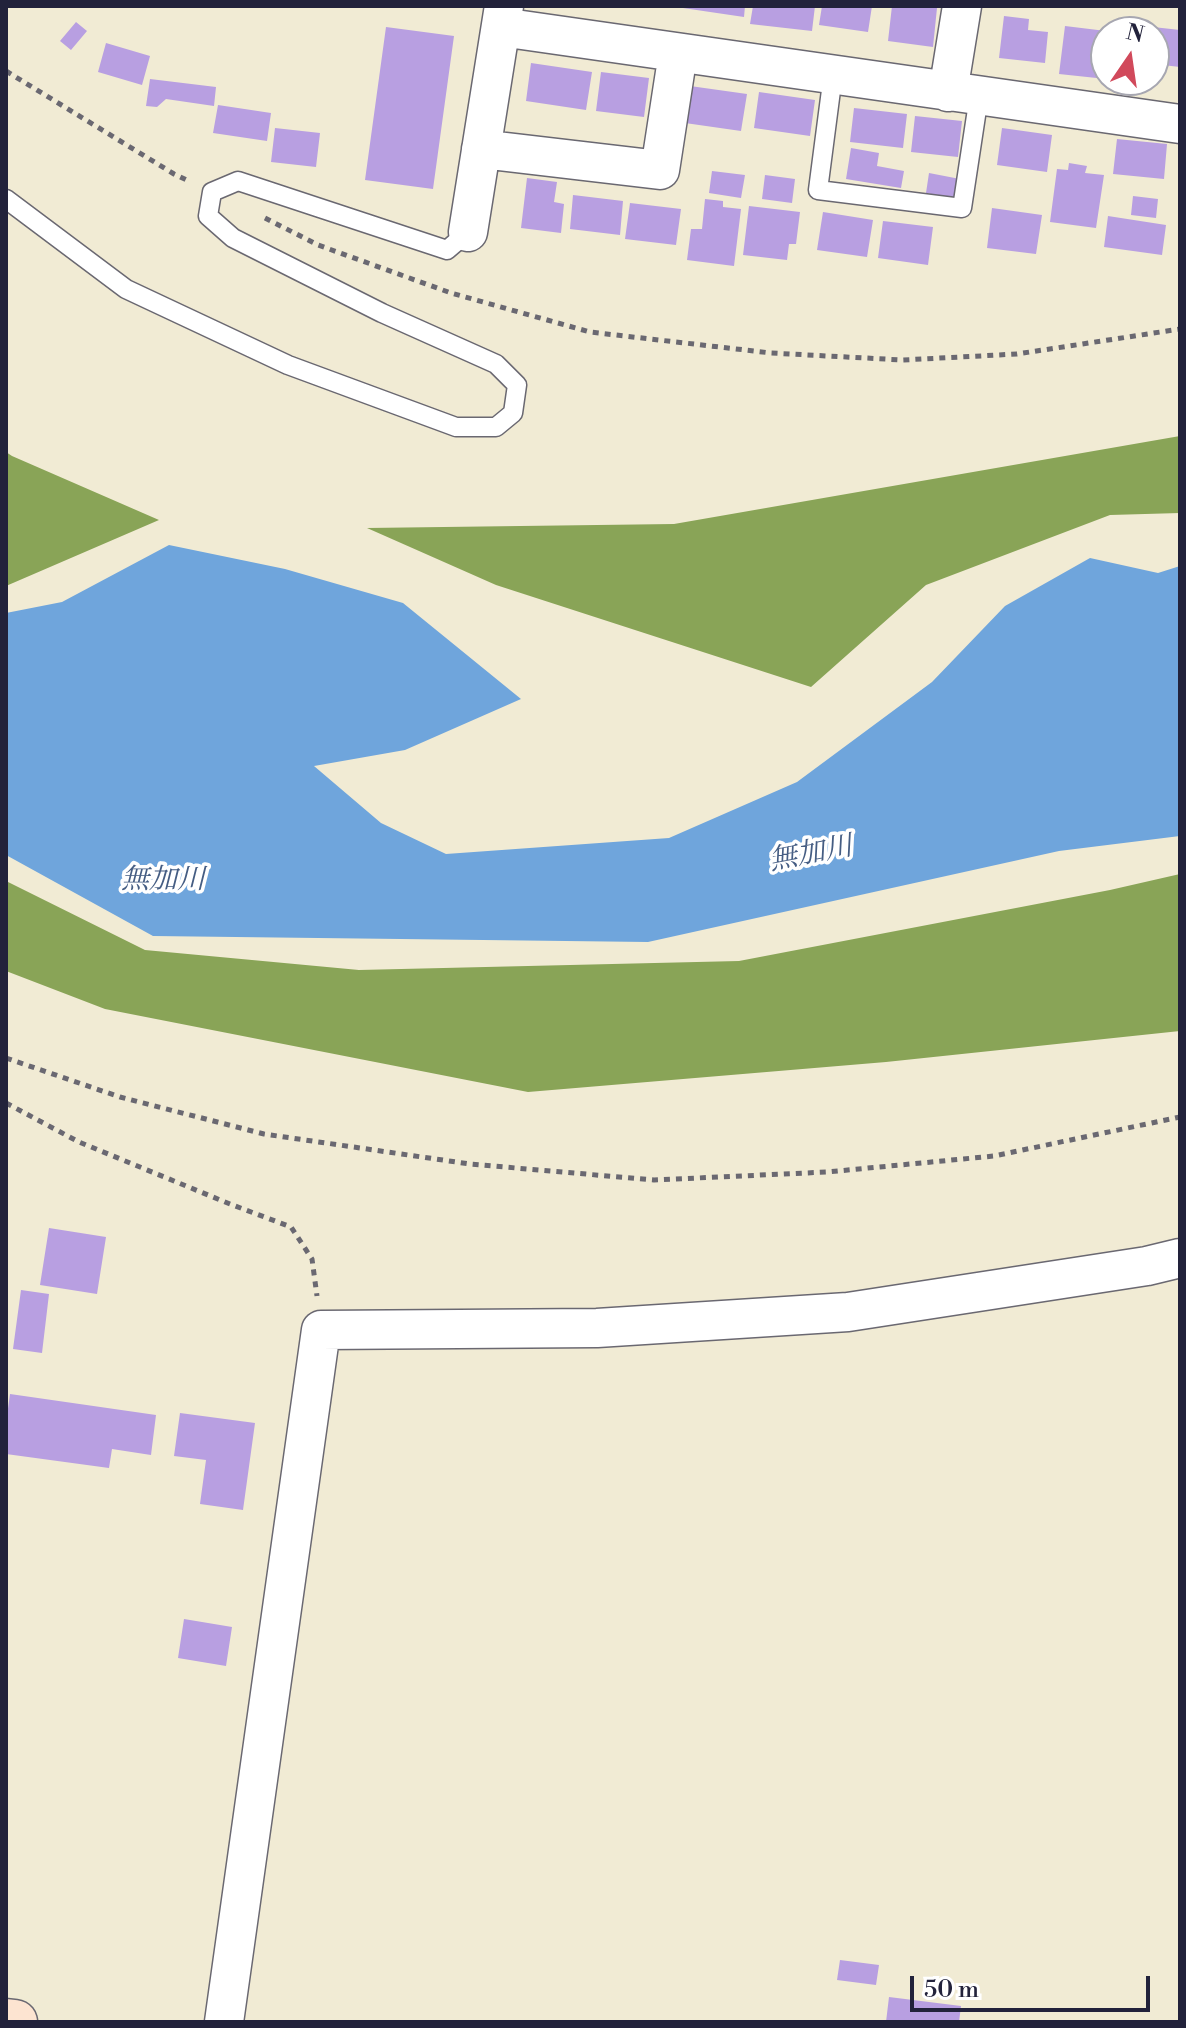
<!DOCTYPE html>
<html>
<head>
<meta charset="utf-8">
<style>
	body { margin:0 }
	#map { position:relative; width:1186px; height:2028px; overflow:hidden; background:#f1ebd4; font-family:"Libre Bodoni",serif }
	canvas { display:block }
	.frame { position:absolute; inset:0; border:8px solid #22223b; pointer-events:none }
	.north { position:absolute; left:1090px; top:16px; width:80px; height:80px; box-sizing:border-box; background:#fff; border:2px solid #a7a7b1; border-radius:50%; rotate:13deg; font-size:22px; font-weight:700; line-height:32px; text-align:center; color:#22223b }
	.north::after { content:''; display:block; margin:auto; width:28px; height:36px; background:#d1495b; clip-path:polygon(50% 0,100% 100%,50% 72%,0 100%) }
	.scale { position:absolute; left:910px; top:1976px; width:240px; height:36px; box-sizing:border-box; border:4px solid #22223b; border-top:0; padding-left:10px; font-size:24px; line-height:28px; white-space:nowrap; color:#22223b; -webkit-text-stroke:6px #fff; paint-order:stroke }
</style>
</head>
<body>
<div id="map">
<canvas width="1186" height="2028"></canvas>
<div class="frame"></div>
<div class="north">N</div>
<div class="scale">50 m</div>
</div>
<script>
const c = document.querySelector('canvas').getContext('2d');
c.lineJoin = 'round';
function fillPath(path, color) { c.fillStyle = color; c.fill(path, 'evenodd'); }
const poly = rows => new Path2D(rows.map(r => 'M' + r).join(''));
function strokePath(path, color, width, dash) { c.strokeStyle = color; c.lineWidth = width; c.lineCap = dash ? 'butt' : 'round'; c.setLineDash(dash || []); c.stroke(path); }
function drawText(font, color, halo, rows, align = 'center') {
  c.font = font + ' "Libre Bodoni","Noto Serif JP",serif'; c.lineWidth = 7; c.setLineDash([]); c.textBaseline = 'middle'; c.strokeStyle = halo; c.fillStyle = color; for (const [text, x, y, turn = 0] of rows) {
    c.save(); c.translate(x, y); c.rotate((+turn || 0) * Math.PI / 180); c.textAlign = isNaN(turn) ? turn : align; if (halo) c.strokeText(text, 0, 0); c.fillText(text, 0, 0); c.restore();
  }
}
fillPath(poly([
	[1180,436,1180,513,1110,515,926,585,811,687,496,585,367,528,674,524],
	[6,452,12,456,159,520,6,586],
	[1180,874,1180,1031,886,1062,528,1092,105,1009,6,971,6,881,145,950,359,970,739,961,1110,890]
]), '#89a457');
fillPath(poly([
	[169,545,285,569,403,603,521,699,405,750,314,766,381,823,446,854,669,838,797,782,932,682,1005,606,1090,558,1158,573,1180,566,1180,836,1059,851,648,942,153,936,6,855,6,613,62,602]
]), '#6fa5dc');
fillPath(poly([
	[683,6,745,6,744,17,683,8],
	[753,6,815,6,812,31,750,24],
	[822,6,872,6,868,32,819,25],
	[892,6,937,8,933,47,888,41],
	[1004,16,1029,19,1028,30,1048,32,1045,63,999,58],
	[76,22,87,31,71,50,60,41],
	[1135,25,1180,30,1180,67,1154,64,1154,32,1135,32],
	[1065,26,1106,31,1106,79,1059,74],
	[386,27,454,36,433,189,365,180],
	[106,43,150,56,142,85,98,72],
	[531,63,592,72,586,110,526,101],
	[601,72,649,78,644,117,596,111],
	[150,79,216,87,214,106,166,99,157,107,146,106],
	[690,86,747,94,741,131,685,123],
	[759,92,815,100,810,136,754,128],
	[218,105,271,113,267,141,213,133],
	[854,108,907,114,903,148,850,142],
	[915,116,962,121,958,157,911,152],
	[275,128,320,133,316,167,271,162],
	[1002,128,1052,135,1047,172,997,165],
	[1117,139,1167,144,1164,179,1113,174],
	[851,148,879,153,877,166,904,171,901,188,846,179],
	[1069,163,1087,166,1085,173,1104,175,1096,228,1050,222,1057,169,1068,170],
	[712,171,745,175,741,198,709,193],
	[929,173,960,179,957,199,926,193],
	[765,175,795,179,792,203,762,199],
	[527,178,557,182,554,202,564,204,561,233,521,228],
	[573,195,623,201,620,235,570,229],
	[1133,196,1158,199,1156,218,1131,215],
	[705,199,723,201,723,207,741,209,734,266,687,260,691,229,702,229],
	[630,203,681,209,676,245,625,239],
	[749,206,800,212,796,244,789,244,787,260,743,255],
	[992,208,1042,215,1036,254,987,248],
	[823,212,873,220,867,257,817,250],
	[1108,216,1166,225,1162,255,1104,247],
	[883,221,933,227,928,265,878,258],
	[49,1228,106,1237,97,1294,40,1285],
	[21,1290,49,1294,42,1353,13,1349],
	[10,1394,156,1415,151,1455,112,1449,109,1468,6,1454,6,1423],
	[180,1413,255,1423,243,1510,200,1504,206,1460,174,1456],
	[184,1619,232,1627,226,1666,178,1658],
	[840,1960,879,1965,876,1985,837,1980],
	[889,1997,961,2006,959,2022,886,2022]
]), '#b89fe1');
const service = poly([
	[833,75,818,190,962,208,979,96],
	[6,199,126,289,288,365,456,427,496,427,513,413,517,385,496,364,382,313,233,238,208,216,212,192,238,181,447,250,468,232]
]);
const minor = poly([
	[501,27,1180,124],
	[948,92,962,6],
	[481,149,660,170,678,53],
	[468,232,504,6],
	[224,2022,321,1330,597,1328,848,1312,1147,1266,1180,1258]
]);
const secondary = poly([
	[6,2021,15,2022]
]);
strokePath(service, '#6a6871', 21);
strokePath(minor, '#6a6871', 41);
strokePath(secondary, '#6a6871', 47);
strokePath(poly([
	[6,71,174,174,191,182],
	[265,218,318,245,451,293,590,332,771,353,903,360,1017,354,1180,329],
	[6,1058,120,1097,264,1134,470,1164,654,1180,827,1172,994,1156,1180,1117],
	[6,1103,79,1142,230,1204,291,1227,312,1259,317,1296]
]), '#6a6871', 5, [6, 6]);
strokePath(service, '#fff', 18);
strokePath(minor, '#fff', 38);
strokePath(secondary, '#fde4d1', 44);
drawText('italic 28px', '#455d83', '#fff', [
	["無加川",811,855,-11],
	["無加川",163,881]
]);
</script>
</body>
</html>
